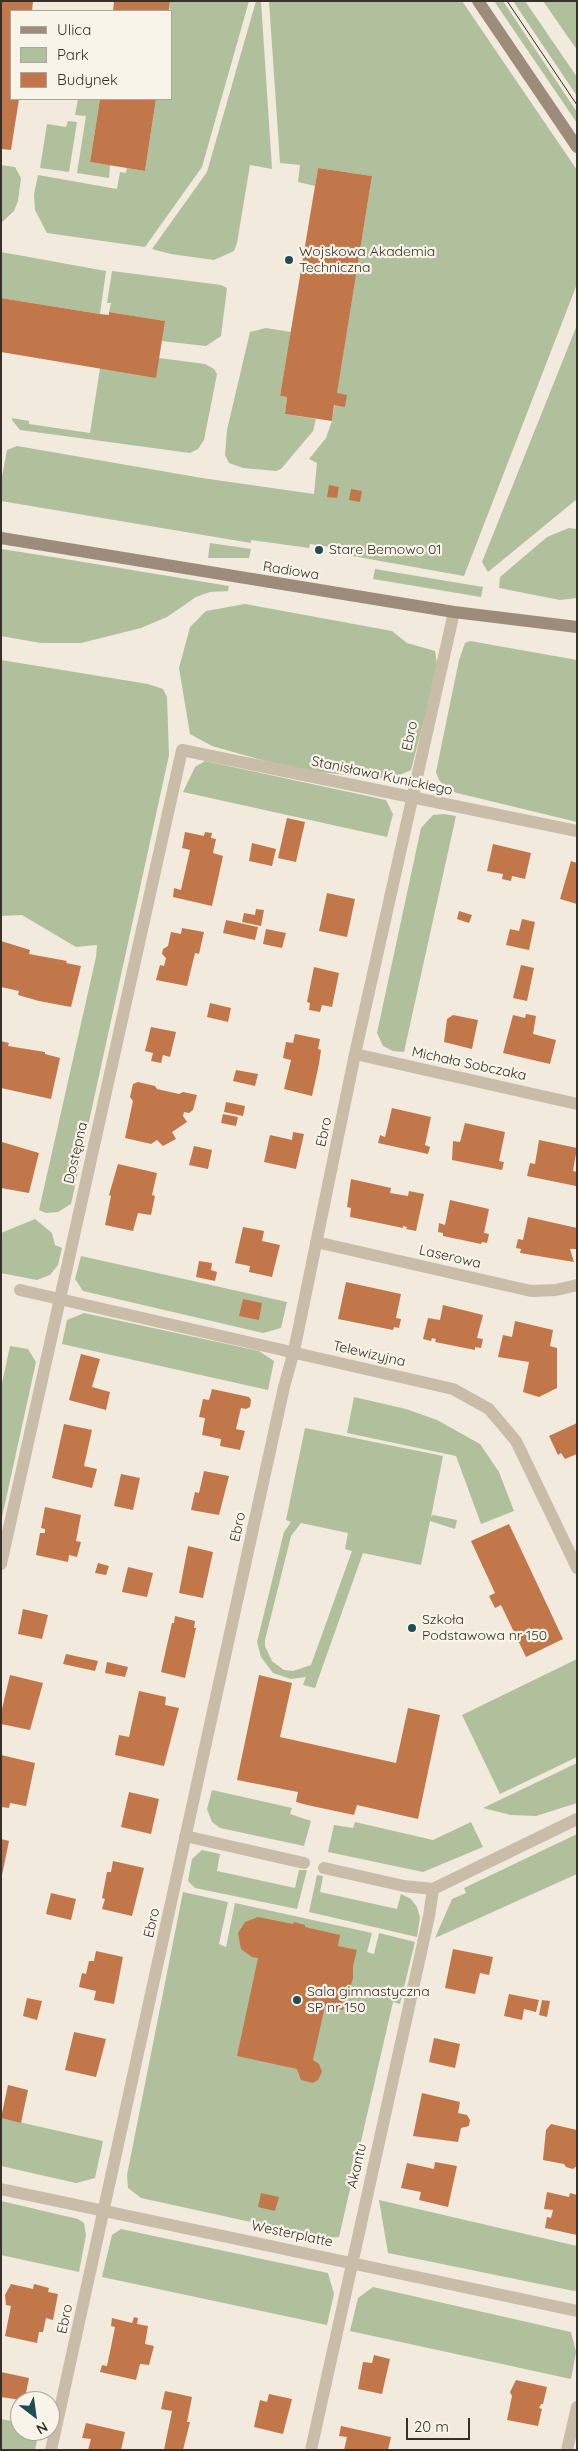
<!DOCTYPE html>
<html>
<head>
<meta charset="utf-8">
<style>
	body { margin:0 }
	#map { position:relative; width:578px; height:2451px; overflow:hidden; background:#f1eadd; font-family:Quicksand,sans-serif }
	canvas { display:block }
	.frame { position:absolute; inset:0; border:2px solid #372f29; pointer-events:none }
	.legend { position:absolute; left:10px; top:10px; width:162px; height:90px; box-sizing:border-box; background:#f9f4e9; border:1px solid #aba59c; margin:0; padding:6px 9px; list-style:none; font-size:15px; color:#372f29 }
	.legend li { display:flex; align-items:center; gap:10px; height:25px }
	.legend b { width:25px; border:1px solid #aba59c }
	.north { position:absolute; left:10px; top:2391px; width:50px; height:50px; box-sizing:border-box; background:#f9f4e9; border:1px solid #aba59c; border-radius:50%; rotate:150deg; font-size:14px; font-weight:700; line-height:20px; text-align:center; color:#372f29 }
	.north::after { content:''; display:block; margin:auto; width:18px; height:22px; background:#1f4c57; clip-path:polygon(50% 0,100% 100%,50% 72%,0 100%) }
	.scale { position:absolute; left:406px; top:2418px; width:64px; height:22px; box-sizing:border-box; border:2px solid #372f29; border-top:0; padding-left:6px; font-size:15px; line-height:18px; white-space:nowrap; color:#372f29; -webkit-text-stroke:4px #f9f4e9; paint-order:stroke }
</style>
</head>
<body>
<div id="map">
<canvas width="578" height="2451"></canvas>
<div class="frame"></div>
<ul class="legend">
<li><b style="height:6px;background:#9d8b7b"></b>Ulica</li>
<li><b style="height:14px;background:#b0c09d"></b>Park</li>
<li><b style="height:14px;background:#c2774a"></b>Budynek</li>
</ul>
<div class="north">N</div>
<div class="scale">20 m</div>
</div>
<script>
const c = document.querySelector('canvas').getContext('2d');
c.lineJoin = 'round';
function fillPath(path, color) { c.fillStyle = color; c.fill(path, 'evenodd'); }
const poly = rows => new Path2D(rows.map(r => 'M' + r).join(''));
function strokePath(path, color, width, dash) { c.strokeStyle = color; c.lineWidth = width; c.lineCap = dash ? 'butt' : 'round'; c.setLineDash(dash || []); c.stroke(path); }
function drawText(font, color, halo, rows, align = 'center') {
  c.font = font + ' Quicksand,sans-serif'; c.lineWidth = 4.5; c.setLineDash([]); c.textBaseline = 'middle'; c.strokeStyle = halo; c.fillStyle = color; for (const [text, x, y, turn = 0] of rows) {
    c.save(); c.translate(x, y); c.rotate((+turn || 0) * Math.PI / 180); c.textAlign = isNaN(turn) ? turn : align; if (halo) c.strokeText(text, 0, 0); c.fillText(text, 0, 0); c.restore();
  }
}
fillPath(poly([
	[170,1,249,1,202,167,145,247,47,233,35,210,34,194,38,175,117,189,120,172,126,173,127,168,145,171,156,99,171,99],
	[256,1,261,1,272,169,250,165,237,243,234,251,214,260,171,254,152,249,207,172],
	[269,1,462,1,577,170,577,284,464,576,330,552,330,547,310,544,309,548,251,540,251,543,1,501,1,482,7,450,17,446,202,478,314,494,317,463,309,459,326,438,332,421,372,176,318,168,315,186,298,182,300,165,280,163],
	[494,1,503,1,577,112,577,123],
	[513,1,525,1,577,77,577,96],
	[543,1,577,1,577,50],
	[78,99,100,99,90,162,110,165,109,178,77,173,86,116,75,115],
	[68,121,77,122,69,172,40,168,47,124,66,127],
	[1,165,15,167,21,178,18,201,14,211,1,223],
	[1,252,106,271,100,314,1,298],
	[112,271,221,285,227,288,221,336,206,346,161,341,164,321,109,312,111,303,107,303],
	[577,325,577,499,488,572,482,562],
	[266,328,291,332,280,396,287,397,285,414,316,419,313,431,281,469,276,471,243,468,229,463,225,455,227,430,250,332],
	[159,358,205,364,214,369,217,374,204,440,198,449,190,453,20,430,12,420,12,418,29,421,29,424,90,433,100,368],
	[569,528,577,529,577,598,560,600,499,588,500,577,547,537],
	[210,543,251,549,249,558,208,558],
	[1,549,59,558,229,586,228,591,210,592,196,597,167,617,141,628,81,643,41,643,1,636],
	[375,569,483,587,481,597,373,579],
	[245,604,392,631,407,643,435,651,437,664,432,689,411,770,391,779,316,772,265,761,212,746,190,734,179,668,190,627,206,611],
	[470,641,577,660,577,822,457,793,448,790,439,780,436,772,459,660,465,643],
	[1,660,148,684,163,689,167,697,169,755,71,1204,58,1212,46,1213,39,1210,96,957,97,945,76,947,22,915,1,916],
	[205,761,386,800,393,814,387,837,183,792,195,767],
	[444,814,456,816,404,1052,393,1051,383,1046,377,1033,421,828,433,815],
	[35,1219,52,1233,55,1245,62,1248,58,1265,50,1275,37,1280,1,1273,1,1233],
	[81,1256,287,1302,281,1328,263,1333,83,1291,75,1279],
	[84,1313,259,1351,274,1361,268,1390,62,1344,67,1320],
	[10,1346,28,1349,36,1362,1,1522,1,1388],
	[354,1397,406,1409,437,1420,480,1444,499,1472,514,1511,481,1524,456,1456,347,1433],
	[305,1428,443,1456,431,1517,433,1515,457,1520,455,1529,430,1521,421,1565,363,1553,315,1688,303,1685,306,1677,291,1679,273,1673,261,1657,257,1642,284,1532,291,1522,286,1520],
	[301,1523,348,1533,345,1549,352,1551,311,1665,293,1671,284,1670,272,1661,265,1646,265,1640,291,1536],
	[577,1659,577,1757,500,1794,462,1715],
	[577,1763,577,1803,536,1816,511,1815,483,1808],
	[212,1790,292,1808,290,1814,311,1821,304,1846,220,1828,212,1822,207,1809],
	[355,1822,433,1840,471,1822,483,1847,423,1872,328,1852,334,1825,353,1828],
	[577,1834,577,1874,435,1938,452,1899,466,1893,464,1888],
	[202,1850,220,1854,217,1871,295,1888,299,1870,307,1870,297,1909,195,1888,188,1881,192,1859],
	[317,1875,323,1876,320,1892,397,1909,401,1894,411,1899,417,1907,420,1918,417,1937,309,1912],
	[183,1892,228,1902,219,1944,226,1947,235,1903,372,1933,367,1952,374,1954,379,1933,415,1942,400,2004,393,2002,339,2237,324,2238,141,2198,128,2188,127,2175],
	[1,2118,103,2141,95,2178,76,2183,1,2166],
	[379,2200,577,2246,577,2290,574,2291,388,2253],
	[1,2201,78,2219,84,2223,86,2235,79,2272,1,2255],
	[121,2229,328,2273,334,2294,327,2325,102,2277,112,2235],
	[373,2287,571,2332,576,2352,571,2379,350,2331,358,2298],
	[1,2419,20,2423,20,2431,39,2431,35,2450,1,2450]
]), '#b0c09d');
fillPath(poly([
	[1,1,33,1,32,11,11,11,11,99,19,99,11,150,1,149],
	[114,1,170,1,169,11,113,11],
	[100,99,156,99,145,171,90,162],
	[318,168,372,176,337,393,347,395,345,407,334,405,332,421,285,414,287,397,280,396],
	[1,298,100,314,109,315,109,312,165,321,156,378,1,352],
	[329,485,339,487,337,498,327,497],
	[351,489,362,491,360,502,349,500],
	[287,818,305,822,296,862,278,858],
	[185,832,204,836,205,832,212,833,211,838,216,839,213,853,223,856,212,906,173,897,174,888,181,890,190,850,182,848],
	[252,843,276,849,272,866,249,861],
	[493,844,531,853,525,879,512,876,511,881,502,879,503,874,487,871],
	[571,861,577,863,577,904,560,899],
	[327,893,355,899,347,937,319,931],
	[256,909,264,910,261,926,242,922,244,913,255,915],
	[459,911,472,915,469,923,457,919],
	[522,919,535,922,529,950,506,945,510,929,519,931],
	[226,920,258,927,255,940,223,933],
	[182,928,204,932,199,954,195,953,187,986,156,980,160,965,164,966,166,958,162,954,163,949,168,946,171,932,181,934],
	[266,929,286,933,282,948,263,944],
	[1,941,30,950,29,954,67,961,66,963,81,966,71,1007,39,1001,18,995,19,991,1,987],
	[521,965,534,968,527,1001,513,998],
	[314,967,339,973,332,1007,322,1005,320,1012,309,1010,310,1003,307,1002],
	[210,1003,231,1008,228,1022,207,1017],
	[526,1014,536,1016,533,1034,556,1040,550,1064,503,1053,513,1015,525,1018],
	[453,1015,478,1020,472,1049,444,1042,447,1019],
	[151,1027,176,1032,170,1057,163,1055,161,1063,151,1061,153,1053,145,1051],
	[295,1034,320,1039,318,1049,321,1050,319,1064,312,1096,284,1089,291,1060,283,1058,286,1042,293,1043],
	[1,1041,9,1043,8,1046,45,1052,45,1054,60,1058,51,1099,1,1088],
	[236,1070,258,1074,255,1086,233,1081],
	[138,1082,155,1086,157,1089,179,1094,183,1092,197,1095,193,1110,189,1113,184,1112,183,1116,187,1122,172,1132,176,1139,163,1146,157,1140,151,1144,125,1138,133,1101,130,1097,133,1084],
	[226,1102,245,1106,243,1116,224,1112],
	[392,1108,431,1117,425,1145,430,1147,428,1154,378,1143,380,1135,385,1137],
	[223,1114,238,1117,236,1126,221,1123],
	[465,1123,505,1132,499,1161,504,1162,502,1170,452,1160,453,1141,460,1142],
	[293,1132,304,1134,296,1169,264,1162,270,1135,292,1140],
	[539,1140,577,1148,573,1171,577,1172,576,1186,527,1176,530,1163,535,1164],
	[2,1142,39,1153,29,1193,1,1188],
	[194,1146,212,1150,208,1169,189,1165],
	[118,1164,157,1173,152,1195,155,1196,151,1215,138,1213,133,1231,105,1225,111,1196,109,1195],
	[351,1179,391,1188,390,1193,408,1196,409,1191,424,1194,416,1231,406,1229,407,1227,403,1226,403,1228,350,1217,351,1208,347,1207],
	[450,1200,489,1209,484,1233,489,1234,487,1243,482,1242,481,1244,443,1236,443,1233,438,1232,439,1223,445,1225],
	[528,1217,577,1228,577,1249,570,1249,574,1262,520,1253,521,1249,516,1248,518,1239,523,1240],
	[243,1227,264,1231,262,1241,280,1245,272,1277,249,1272,250,1266,235,1263],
	[199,1261,212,1263,211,1270,217,1272,215,1281,196,1277],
	[346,1282,401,1294,396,1318,401,1319,399,1328,394,1327,393,1330,338,1319],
	[243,1299,262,1303,259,1320,239,1316],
	[443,1305,483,1315,477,1338,483,1339,481,1348,475,1347,475,1350,435,1342,436,1339,432,1338,431,1341,423,1339,428,1318,440,1320],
	[515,1321,553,1330,550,1346,557,1348,557,1388,539,1397,523,1392,529,1362,498,1357,503,1335,512,1337],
	[81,1354,100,1359,92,1387,110,1392,106,1410,69,1400],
	[212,1389,249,1397,251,1400,250,1407,246,1409,241,1408,236,1429,245,1431,240,1450,220,1446,221,1439,202,1435,205,1418,199,1417,203,1399,209,1400],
	[577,1423,577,1454,565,1459,561,1453,558,1455,549,1436],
	[64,1424,92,1430,84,1466,97,1469,92,1488,52,1478],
	[204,1471,229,1476,219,1515,191,1510,195,1492,199,1493],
	[121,1474,140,1478,133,1510,114,1506],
	[45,1507,81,1515,76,1541,81,1542,77,1557,69,1555,68,1562,36,1555,40,1533,45,1533,45,1529,41,1528],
	[509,1524,563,1639,526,1657,501,1605,495,1608,489,1596,495,1593,471,1541],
	[188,1546,213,1552,203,1598,179,1593],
	[98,1563,109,1566,106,1575,95,1573],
	[128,1567,153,1573,147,1597,122,1592],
	[23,1609,48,1615,42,1639,18,1634],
	[175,1616,195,1621,194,1628,196,1628,185,1678,161,1672,172,1623,174,1623],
	[66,1654,98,1661,95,1671,63,1664],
	[107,1662,128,1667,125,1677,105,1673],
	[10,1675,43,1683,30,1730,1,1724,1,1713],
	[259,1675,292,1683,280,1737,396,1763,408,1708,440,1715,418,1819,357,1805,354,1815,307,1805,296,1802,298,1792,237,1780],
	[139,1691,166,1697,165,1705,179,1708,164,1766,115,1755,119,1735,129,1737],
	[1,1755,35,1763,26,1806,10,1803,9,1808,1,1807],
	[129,1792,159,1799,151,1834,121,1827],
	[1,1839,9,1841,2,1875,1,1875],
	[113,1861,144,1868,132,1916,102,1909,105,1899,102,1898,107,1872,111,1872],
	[51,1893,76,1899,71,1920,46,1914],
	[258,1917,293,1924,294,1922,305,1925,305,1927,340,1935,338,1946,357,1950,353,1966,353,1978,343,2010,325,2006,313,2060,319,2064,322,2072,318,2080,313,2083,301,2080,297,2069,237,2056,258,1958,252,1957,241,1949,238,1933,245,1922],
	[453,1949,493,1957,489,1975,480,1973,475,1994,445,1988],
	[96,1951,123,1957,114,2004,94,2000,96,1991,79,1987,82,1973,86,1974,89,1961,94,1961],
	[509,1994,539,2000,536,2012,524,2009,522,2020,504,2016],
	[27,1998,42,2001,37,2020,23,2016],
	[542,2000,550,2001,547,2017,539,2015],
	[74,2032,106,2039,96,2077,65,2070],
	[434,2038,460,2044,455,2068,429,2062],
	[8,2085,28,2090,21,2123,1,2118],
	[422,2093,460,2102,458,2113,467,2115,470,2120,469,2126,461,2128,458,2142,413,2136],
	[551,2124,577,2130,577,2166,573,2169,566,2167,564,2164,543,2160,546,2130],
	[435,2162,457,2166,448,2207,419,2200,421,2192,401,2188,407,2163,434,2169],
	[547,2192,569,2197,570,2193,577,2195,577,2235,545,2228,547,2217,551,2218,553,2210,544,2209],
	[261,2193,279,2197,275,2211,258,2207],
	[11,2284,33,2289,34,2284,49,2288,48,2292,58,2294,53,2320,46,2318,43,2332,39,2332,37,2343,5,2336,11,2306,6,2305,5,2295],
	[134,2317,138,2318,137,2324,148,2326,145,2344,154,2346,149,2365,140,2364,136,2380,100,2372,102,2365,107,2366,111,2347,115,2327,111,2326,112,2318,132,2323],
	[374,2355,390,2359,382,2394,358,2389,363,2362,372,2363],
	[1,2372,29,2378,26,2393,29,2394,27,2401,1,2397],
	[516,2380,547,2387,543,2404,541,2404,539,2408,542,2409,538,2426,507,2420,512,2396,510,2392],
	[165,2391,192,2397,187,2422,190,2422,183,2450,164,2450,172,2411,161,2409],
	[269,2394,292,2399,283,2434,254,2427,260,2400,267,2402],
	[86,2423,125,2432,121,2450,88,2450,91,2439,82,2438],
	[341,2426,391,2437,388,2450,344,2450,347,2437,339,2436]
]), '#c2774a');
strokePath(poly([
	[355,1054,577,1104],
	[316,1242,531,1291,556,1290,577,1285],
	[20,1290,453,1389,489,1409,516,1441,577,1568],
	[1,1564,182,750,577,831],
	[185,1836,304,1863],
	[324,1868,404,1886,433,1889,577,1819],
	[1,2189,577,2311],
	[51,2450,284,1387,294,1351,355,1054,454,612],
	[311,2450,429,1916,433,1889],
	[567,2450,577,2407]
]), '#c9bca9', 12);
strokePath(poly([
	[478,1,577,147],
	[1,538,454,612,577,627]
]), '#9d8b7b', 12);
strokePath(poly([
	[507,1,577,105]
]), '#372f29', 1);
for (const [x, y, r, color] of [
	[289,260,5,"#1f4c57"],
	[319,550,5,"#1f4c57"],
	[412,1628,5,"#1f4c57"],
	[297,2000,5,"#1f4c57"]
]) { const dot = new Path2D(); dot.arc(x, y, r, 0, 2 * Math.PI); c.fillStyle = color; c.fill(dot); strokePath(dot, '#f9f4e9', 2); }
drawText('14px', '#372f29', '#f9f4e9', [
	["Wojskowa Akademia",299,252],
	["Techniczna",299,268],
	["Stare Bemowo 01",329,550],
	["Szkoła",422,1620],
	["Podstawowa nr 150",422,1636],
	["Sala gimnastyczna",307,1992],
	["SP nr 150",307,2008]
], 'left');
drawText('14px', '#372f29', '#f9f4e9', [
	["Radiowa",291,571,9],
	["Ebro",410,736,-78],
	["Stanisława Kunickiego",382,776,12],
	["Michała Sobczaka",469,1064,12],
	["Ebro",324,1132,-78],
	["Dostępna",76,1153,-77],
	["Laserowa",450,1257,13],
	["Telewizyjna",369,1354,13],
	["Ebro",238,1527,-78],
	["Ebro",152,1923,-77],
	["Akantu",357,2166,-77],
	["Westerplatte",292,2234,12],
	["Ebro",65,2319,-78]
]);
</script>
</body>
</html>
